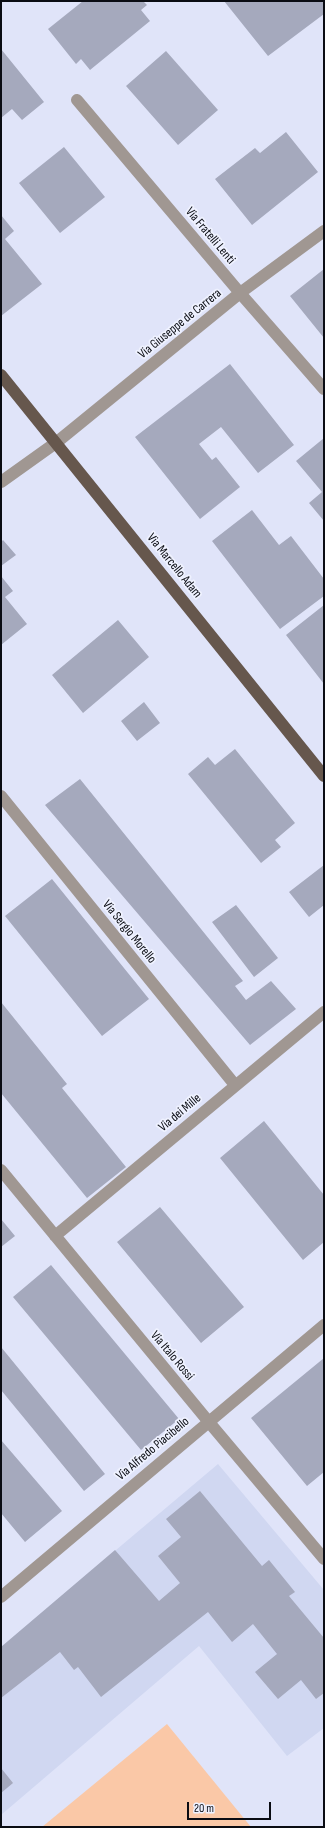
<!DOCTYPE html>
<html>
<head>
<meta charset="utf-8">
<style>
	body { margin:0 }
	#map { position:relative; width:325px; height:1828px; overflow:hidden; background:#e0e4f9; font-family:"Sofia Sans Condensed",sans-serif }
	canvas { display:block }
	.frame { position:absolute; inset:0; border:2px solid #0a0c13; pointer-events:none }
	.scale { position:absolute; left:187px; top:1802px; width:84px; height:18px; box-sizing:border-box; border:2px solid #0a0c13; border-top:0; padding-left:5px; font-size:12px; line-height:14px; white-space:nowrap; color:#0a0c13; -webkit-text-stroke:3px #eff2ff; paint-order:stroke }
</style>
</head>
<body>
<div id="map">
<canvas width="325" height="1828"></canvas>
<div class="frame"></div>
<div class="scale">20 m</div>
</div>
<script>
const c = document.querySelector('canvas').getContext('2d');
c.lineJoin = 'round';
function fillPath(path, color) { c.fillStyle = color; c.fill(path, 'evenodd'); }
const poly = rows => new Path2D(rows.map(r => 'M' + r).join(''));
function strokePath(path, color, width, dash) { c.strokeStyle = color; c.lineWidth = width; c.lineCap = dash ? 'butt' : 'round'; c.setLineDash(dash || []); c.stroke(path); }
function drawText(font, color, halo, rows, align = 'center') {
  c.font = font + ' "Sofia Sans Condensed",sans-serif'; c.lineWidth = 3.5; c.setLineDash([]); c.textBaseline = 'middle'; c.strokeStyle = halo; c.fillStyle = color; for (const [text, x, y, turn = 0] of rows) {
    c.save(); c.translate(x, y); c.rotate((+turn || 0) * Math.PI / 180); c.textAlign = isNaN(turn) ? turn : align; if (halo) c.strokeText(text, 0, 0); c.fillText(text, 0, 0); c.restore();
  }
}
fillPath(poly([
	[218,1464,324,1590,324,1728,287,1756,199,1646,1,1815,1,1647]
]), '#d0d7f1');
fillPath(poly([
	[167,1724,251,1827,42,1827]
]), '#fac8a7');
fillPath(poly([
	[83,1,143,1,147,5,141,10,150,21,90,70,81,59,76,64,48,29],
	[224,1,322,1,324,4,324,14,268,56],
	[1,49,44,102,22,120,12,109,1,118],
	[166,51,218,110,178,145,126,86],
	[286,132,318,172,252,225,215,179,255,148,260,153],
	[64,147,105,197,60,233,19,183],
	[1,215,14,231,5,239,42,284,1,316],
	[324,269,324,338,290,296],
	[230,364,294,445,258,473,221,427,199,444,212,460,216,457,240,487,200,519,135,437],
	[324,438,324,521,309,503,322,492,296,461],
	[252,510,279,545,291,536,324,579,324,596,280,629,212,541],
	[3,540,16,555,1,566,1,542],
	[1,576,13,591,5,597,27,624,1,645],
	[324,605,324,684,286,635],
	[118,620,149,657,83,713,52,675],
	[144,702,160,723,137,741,121,721],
	[235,749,295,823,275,840,281,847,261,863,188,774,208,757,215,765],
	[80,779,243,981,235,986,246,1000,271,981,296,1009,250,1045,45,805],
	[324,865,324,905,309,917,289,892],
	[52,879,149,999,102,1036,5,916],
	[236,905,278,958,254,977,212,922],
	[1,1002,67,1084,62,1088,126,1167,87,1198,1,1093],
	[264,1121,324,1195,324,1242,303,1260,220,1158],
	[160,1207,244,1307,201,1343,117,1242],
	[1,1219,15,1236,1,1247],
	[51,1265,179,1419,141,1450,13,1297],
	[1,1347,105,1474,84,1491,1,1390],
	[324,1358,324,1472,307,1486,251,1418],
	[1,1440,62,1511,25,1542,1,1513],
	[200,1491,262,1566,269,1560,295,1592,289,1596,324,1638,324,1693,316,1699,301,1680,278,1699,255,1672,277,1654,253,1624,232,1642,208,1612,101,1697,78,1667,74,1670,60,1652,1,1698,1,1647,115,1550,159,1601,180,1583,158,1556,181,1537,166,1519],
	[1,1768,13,1783,1,1793]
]), '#a5a9bd');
strokePath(poly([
	[77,100,240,293,324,389],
	[1,482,57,442,240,293,324,231],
	[1,796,235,1085],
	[1,1170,208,1421,324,1559],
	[55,1236,324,1012],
	[1,1597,324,1325]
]), '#a09792', 12);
strokePath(poly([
	[1,375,324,776]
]), '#66574d', 12);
drawText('13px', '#0a0c13', '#eff2ff', [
	["Via Fratelli Lenti",210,236,50],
	["Via Giuseppe de Carrera",180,324,-39],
	["Via Marcello Adam",174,566,51],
	["Via Sergio Morello",129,932,51],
	["Via dei Mille",180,1113,-40],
	["Via Italo Rossi",172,1356,50],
	["Via Alfredo Piacibello",153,1449,-40]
]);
</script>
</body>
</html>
